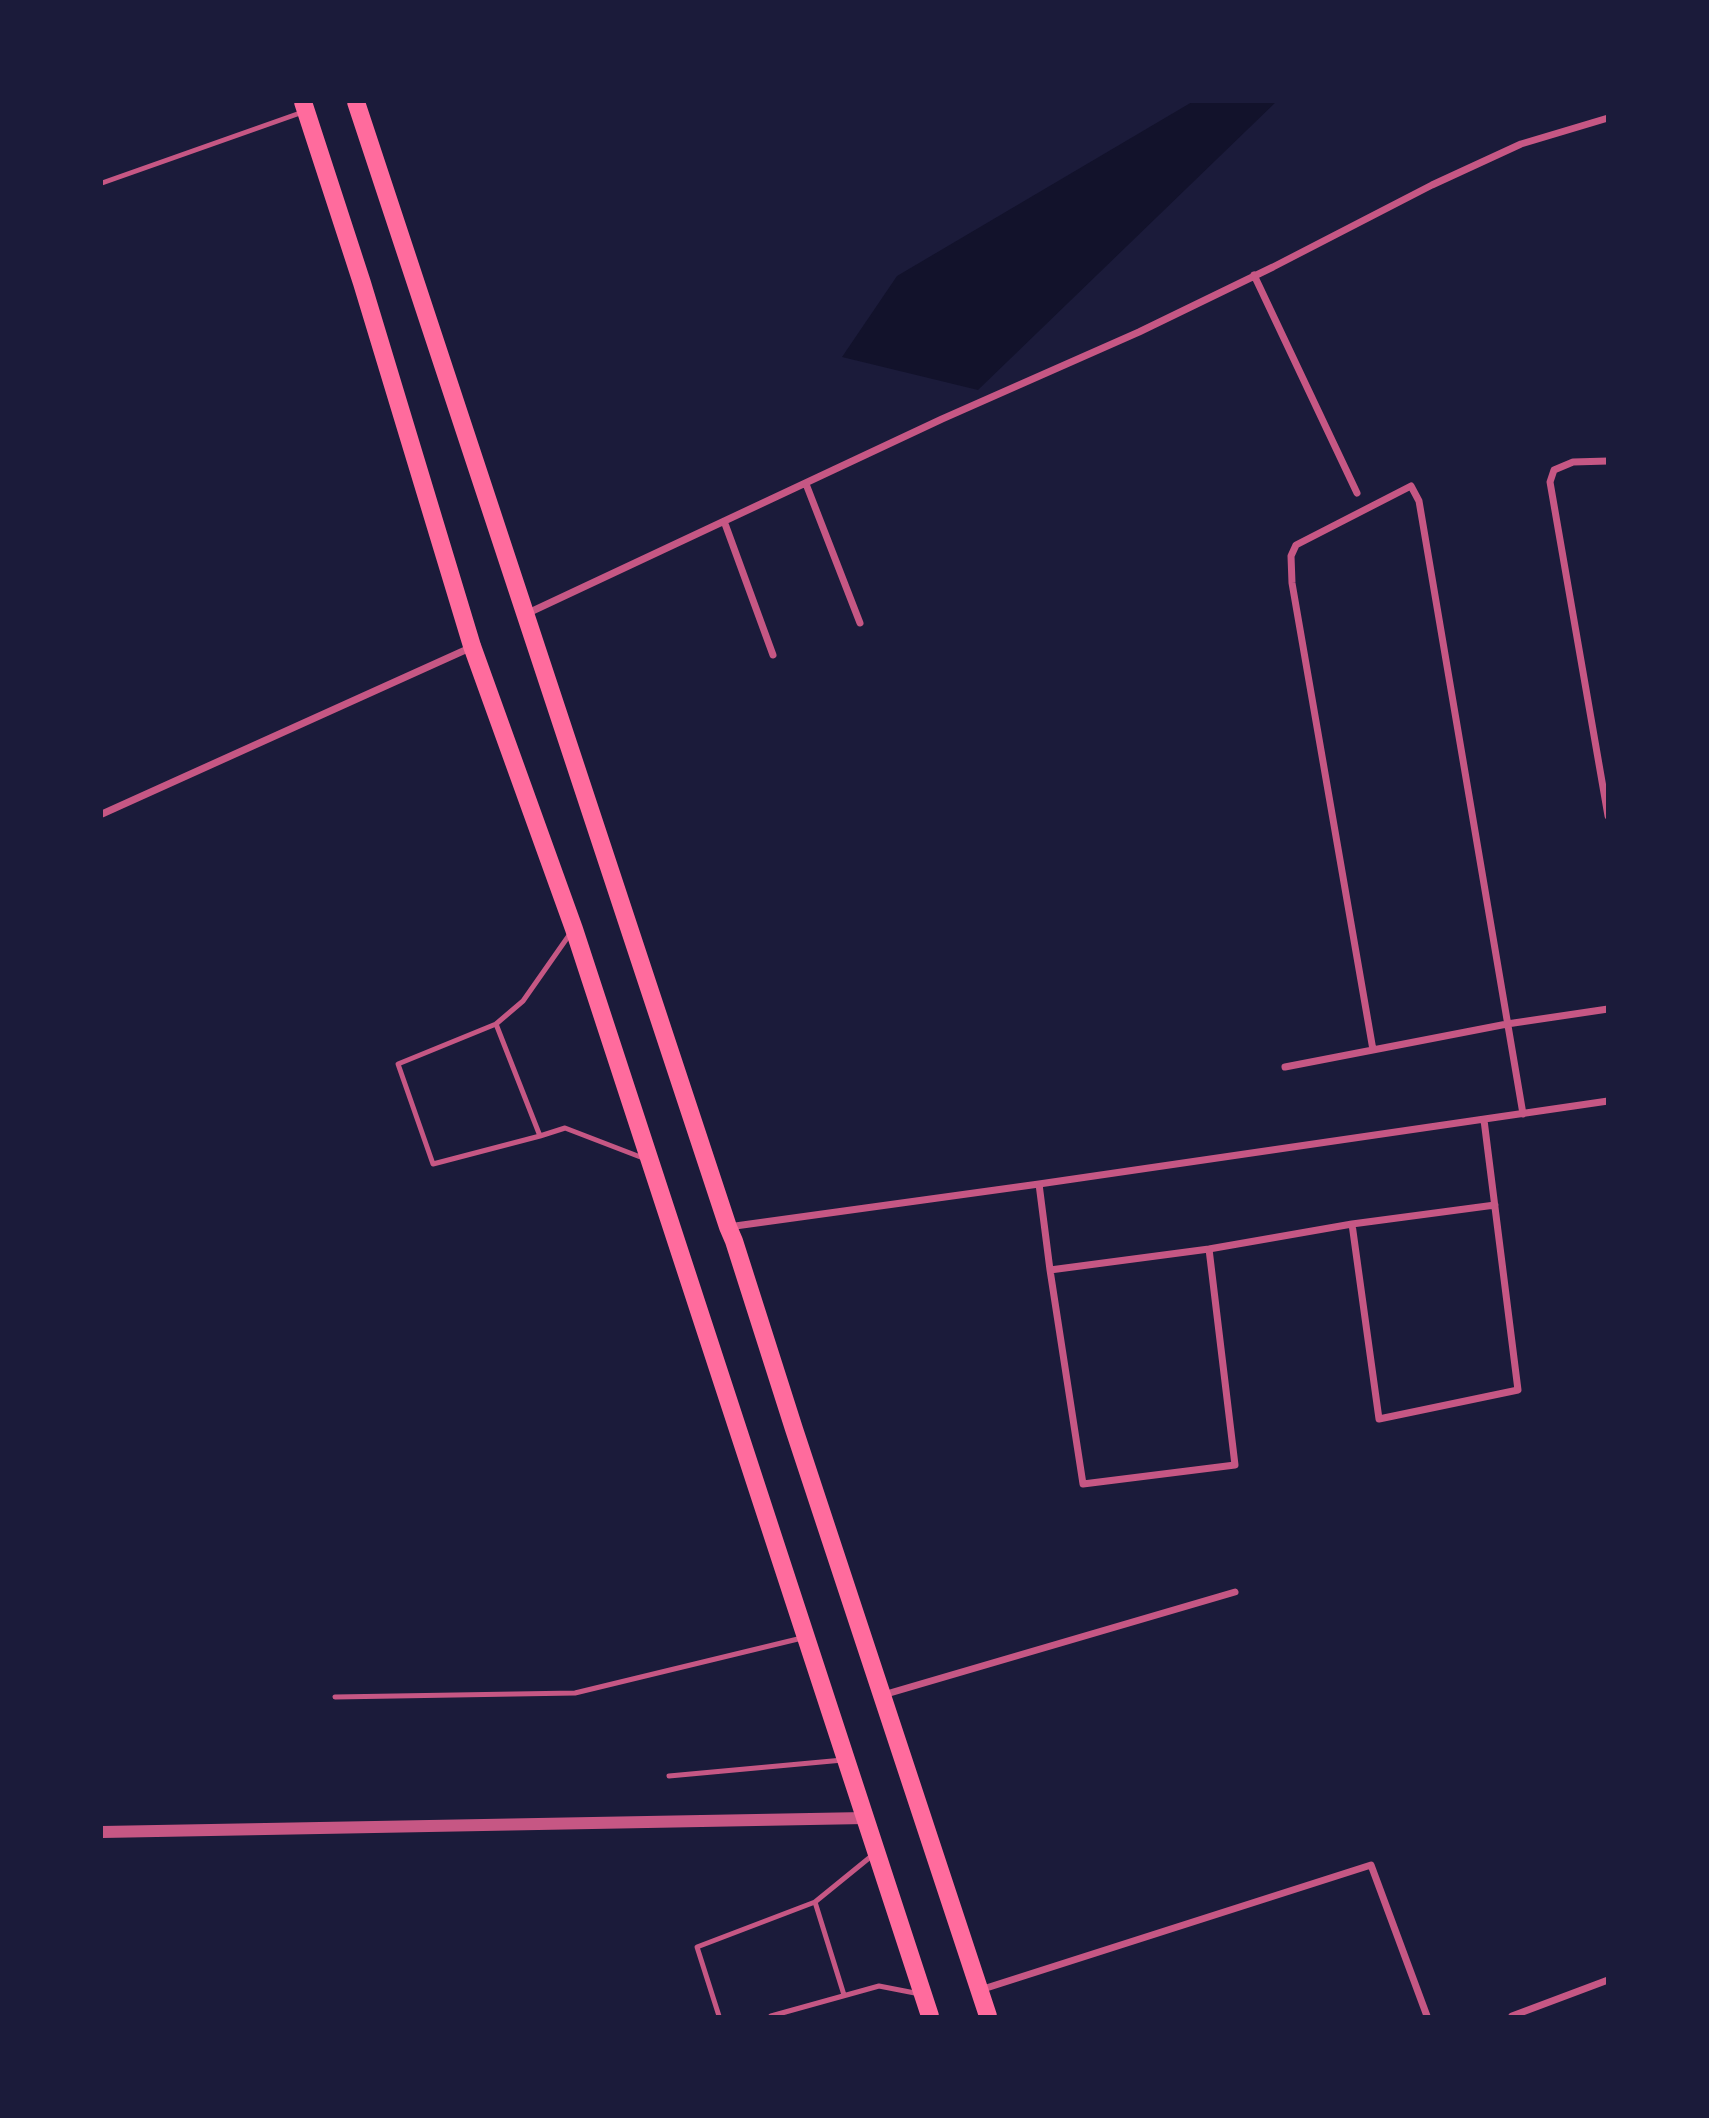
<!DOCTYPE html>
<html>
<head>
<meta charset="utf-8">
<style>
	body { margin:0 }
	#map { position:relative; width:1709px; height:2118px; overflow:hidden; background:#1b1b3a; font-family:Signika,sans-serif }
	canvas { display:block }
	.frame { position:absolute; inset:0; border:103px solid #1b1b3a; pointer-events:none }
</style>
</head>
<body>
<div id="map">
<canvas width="1709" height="2118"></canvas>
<div class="frame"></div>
</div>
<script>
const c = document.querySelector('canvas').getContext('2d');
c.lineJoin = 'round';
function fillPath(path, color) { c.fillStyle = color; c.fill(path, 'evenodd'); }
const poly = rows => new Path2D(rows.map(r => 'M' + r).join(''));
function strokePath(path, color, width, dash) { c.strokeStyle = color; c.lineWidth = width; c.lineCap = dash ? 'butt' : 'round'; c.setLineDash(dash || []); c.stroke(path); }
fillPath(poly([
	[1192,102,1276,102,978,390,842,357,897,276]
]), '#12122b');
strokePath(poly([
	[102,183,303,112],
	[572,931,523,1001,496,1024,540,1136,565,1128,643,1158],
	[496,1024,398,1064,433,1164,540,1136],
	[335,1697,575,1693,802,1638],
	[669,1776,843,1760],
	[815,1902,844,1995],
	[719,2016,697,1947,815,1902,874,1854],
	[771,2016,879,1986,920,1994]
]), '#c65784', 5);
strokePath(poly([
	[1254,275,1357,493],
	[1608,461,1573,462,1554,470,1550,482,1608,816],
	[806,484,860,623],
	[724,521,773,655],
	[526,614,942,419,1139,332,1273,267,1432,185,1521,144,1608,118],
	[102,814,472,647],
	[1373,1050,1292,583,1291,556,1296,545,1411,486,1419,501,1523,1114],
	[1285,1067,1507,1024,1608,1009],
	[1039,1184,1050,1270,1083,1484,1235,1465,1209,1249],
	[1352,1224,1379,1419,1518,1390,1484,1120],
	[728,1227,1039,1184,1608,1101],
	[1050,1270,1209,1249,1352,1224,1495,1205],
	[883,1695,1235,1592],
	[980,1990,1371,1865,1427,2016],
	[1512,2016,1608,1980]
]), '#c65784', 7);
strokePath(poly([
	[102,1832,865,1818]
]), '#c65784', 12);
strokePath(poly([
	[303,102,362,283,472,646,574,929,930,2016],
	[356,102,728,1227,734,1241,794,1429,988,2016]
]), '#ff6b9d', 18);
</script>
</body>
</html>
